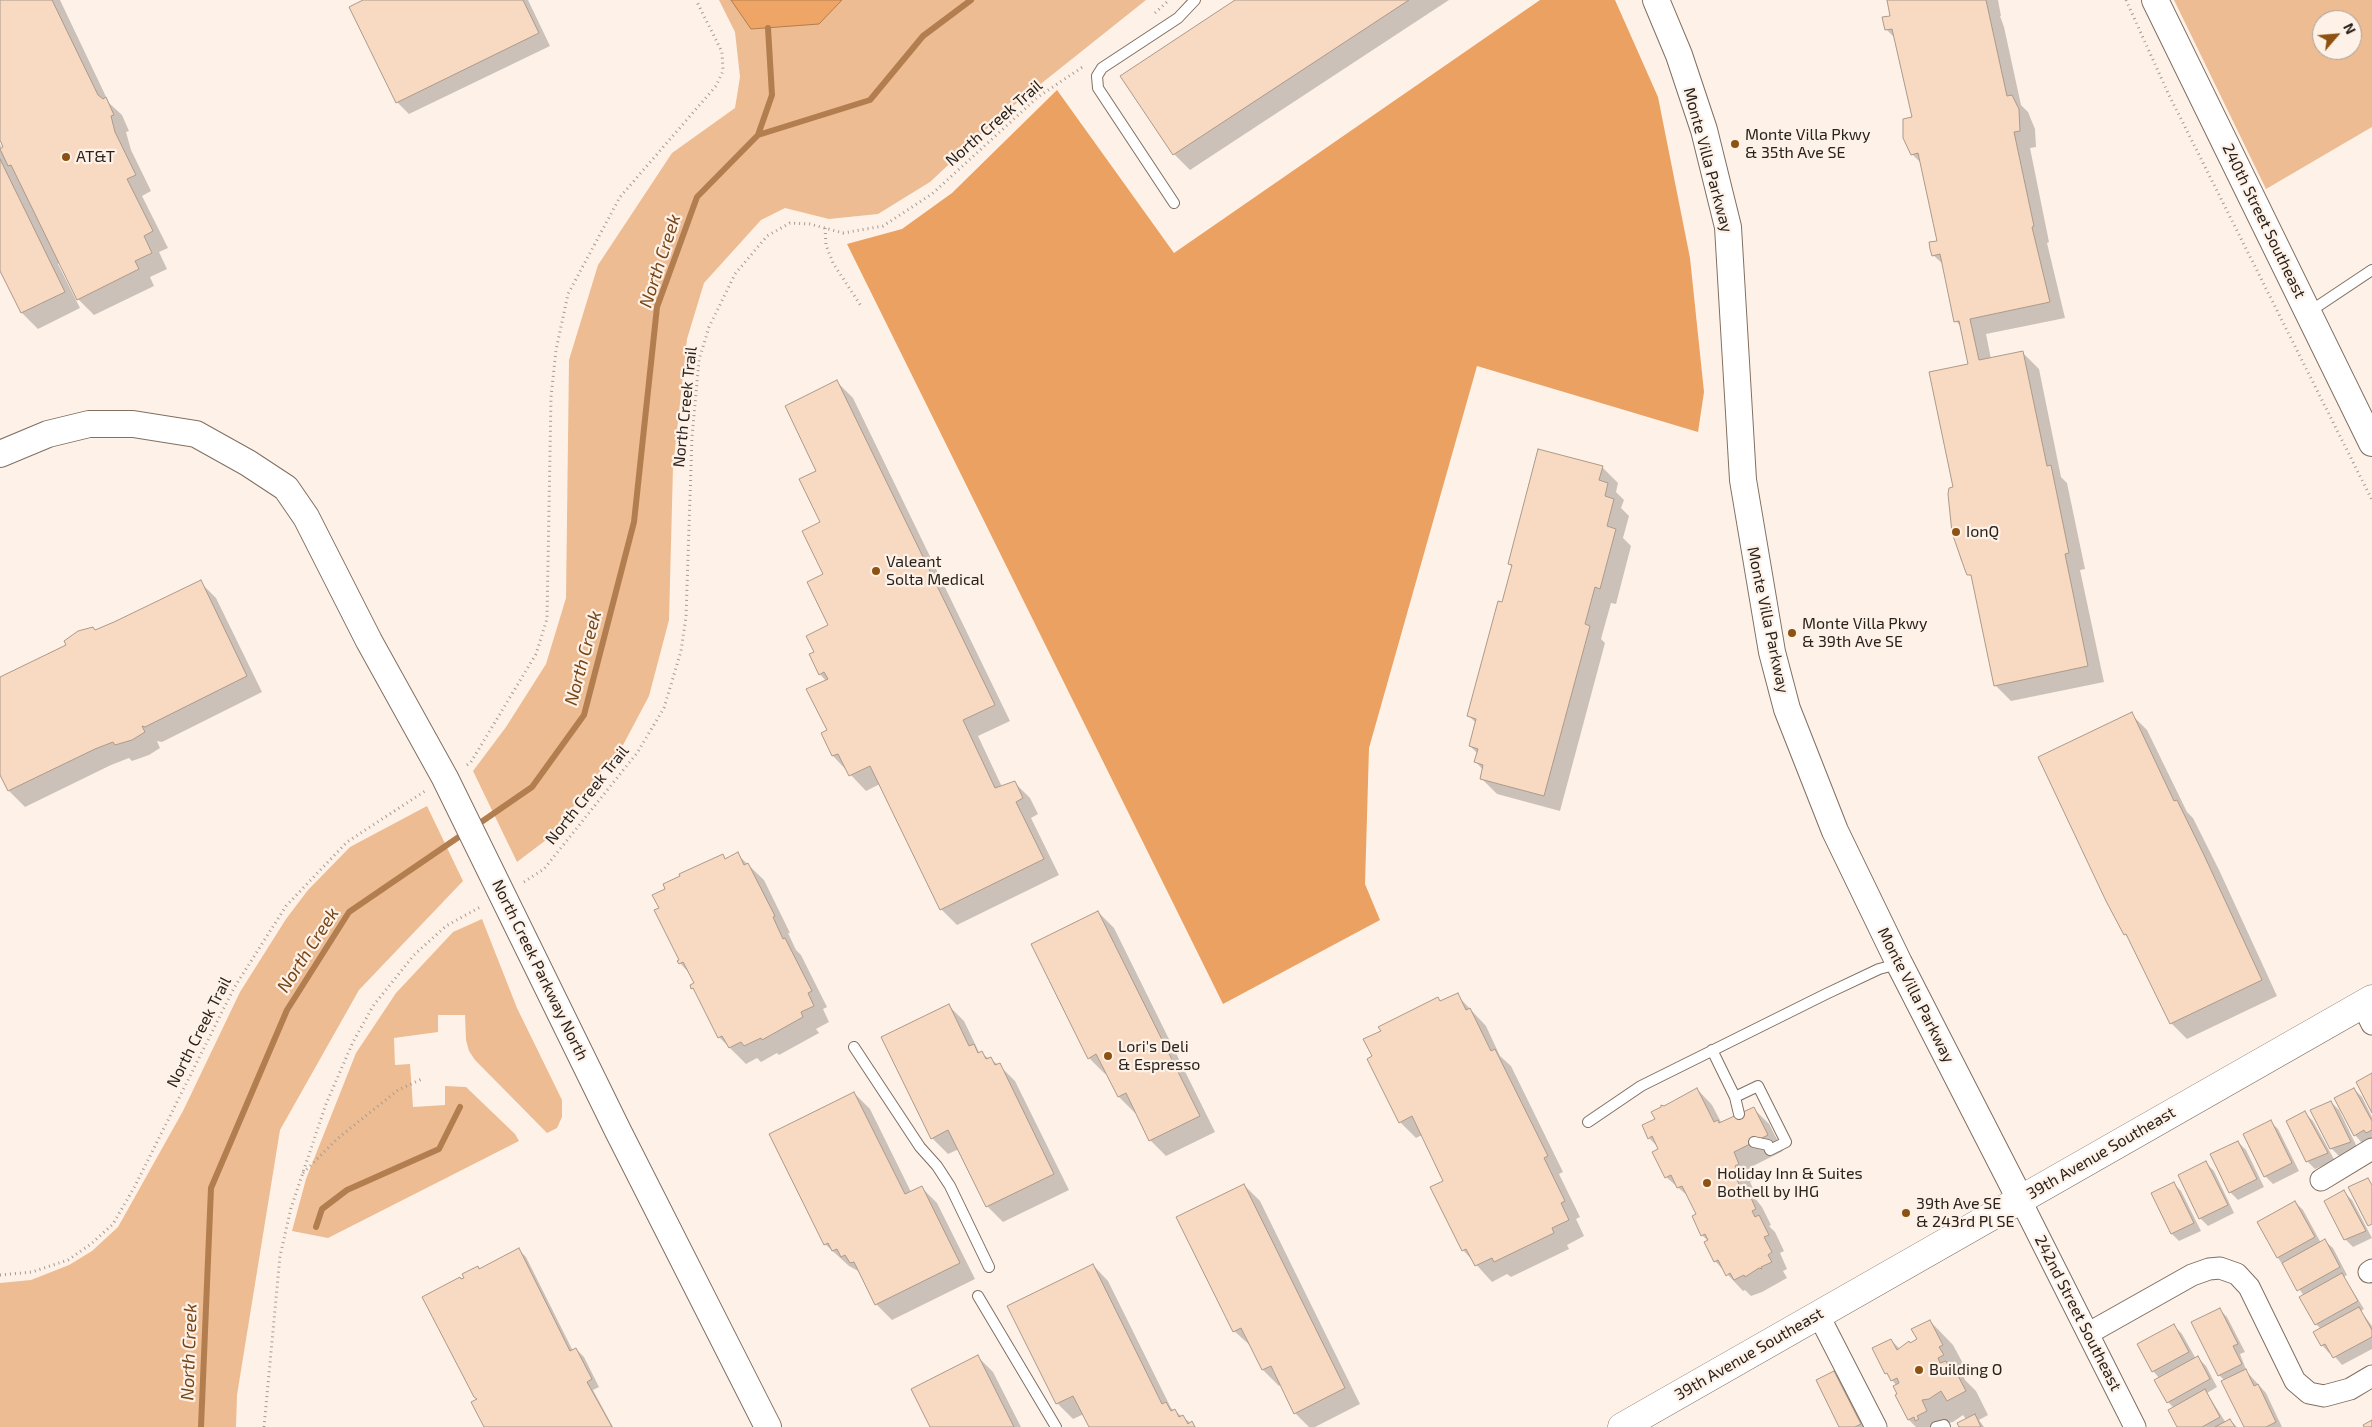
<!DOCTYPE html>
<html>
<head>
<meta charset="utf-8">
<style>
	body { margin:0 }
	#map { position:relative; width:2372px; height:1427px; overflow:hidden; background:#fef2e8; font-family:"Exo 2",sans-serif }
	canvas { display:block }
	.north { position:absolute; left:2312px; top:10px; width:50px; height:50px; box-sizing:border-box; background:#fef2e8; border:1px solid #a99f96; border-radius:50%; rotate:63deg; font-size:14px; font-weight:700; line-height:20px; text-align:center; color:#29221c }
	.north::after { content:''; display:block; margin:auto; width:18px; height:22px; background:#8d5111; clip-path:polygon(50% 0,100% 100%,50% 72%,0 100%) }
</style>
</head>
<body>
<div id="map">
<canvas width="2372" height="1427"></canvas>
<div class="north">N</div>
</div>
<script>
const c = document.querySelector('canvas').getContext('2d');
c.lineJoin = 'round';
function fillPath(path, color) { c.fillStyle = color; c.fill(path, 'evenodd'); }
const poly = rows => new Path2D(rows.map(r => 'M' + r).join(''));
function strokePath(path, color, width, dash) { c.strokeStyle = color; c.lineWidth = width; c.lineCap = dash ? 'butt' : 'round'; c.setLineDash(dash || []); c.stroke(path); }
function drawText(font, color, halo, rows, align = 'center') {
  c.font = font + ' "Exo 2",sans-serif'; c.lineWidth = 4.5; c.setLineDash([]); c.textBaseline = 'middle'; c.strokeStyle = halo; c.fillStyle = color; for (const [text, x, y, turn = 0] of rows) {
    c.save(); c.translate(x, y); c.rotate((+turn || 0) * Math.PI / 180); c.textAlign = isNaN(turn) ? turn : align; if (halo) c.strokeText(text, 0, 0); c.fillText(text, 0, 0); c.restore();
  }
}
fillPath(poly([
	[719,0,1146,0,1003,114,930,182,878,214,829,219,785,208,761,220,704,283,687,339,673,467,669,620,649,696,622,747,546,840,517,862,473,771,506,727,546,664,566,598,569,360,598,265,672,153,735,108,740,77,735,32],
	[2174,0,2372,0,2372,127,2266,189],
	[2322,20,2352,20,2352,50,2322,50],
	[427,806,463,881,359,990,280,1130,237,1395,236,1427,0,1427,0,1283,31,1280,69,1265,92,1251,118,1227,183,1111,240,992,286,919,308,890,350,847],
	[482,919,517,1008,562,1100,562,1117,557,1128,547,1133,475,1060,469,1051,466,1040,465,1015,438,1015,438,1032,394,1038,395,1065,410,1064,413,1107,445,1105,445,1086,466,1087,515,1134,519,1141,328,1238,292,1231,306,1179,356,1053,396,993,453,932]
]), '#edbc93');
fillPath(poly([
	[1540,0,1615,0,1658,97,1690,258,1704,392,1698,432,1477,366,1369,748,1365,884,1380,920,1223,1004,847,244,902,229,952,193,1057,90,1174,253]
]), '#eaa161');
const water = poly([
	[731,0,842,0,819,24,751,29,731,0]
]);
fillPath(water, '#eea565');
strokePath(water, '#b37e4f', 1);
fillPath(poly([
	[0,0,60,0,109,103,122,115,129,131,126,132,131,150,151,191,142,196,168,248,159,252,167,269,150,277,154,286,94,315,78,299,61,263,58,264,80,308,38,329,22,313,0,268,0,144,2,149,5,147,0,137],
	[366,0,528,0,550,46,409,114,397,102],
	[1238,0,1449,0,1190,170,1174,154],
	[1888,0,1998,0,2001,16,2000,16,2004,27,2021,105,2028,112,2035,129,2036,147,2030,148,2049,242,2047,243,2065,318,1986,334,1991,359,2023,353,2039,369,2061,477,2067,483,2085,569,2080,570,2104,682,2011,701,1995,685,1973,579,1961,560,1951,522,1970,364,1962,328,1956,321,1944,265,1933,255,1939,242,1922,164,1912,154,1913,118,1896,39,1886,29,1891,17],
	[837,382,853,398,1010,721,978,736,1002,787,1014,782,1030,798,1038,814,1031,818,1059,875,957,925,941,909,880,784,866,791,833,756,823,734,828,731,826,681,820,674,816,652,830,626,818,471],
	[1602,467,1618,483,1616,492,1624,500,1621,508,1629,516,1623,538,1631,546,1616,604,1611,603,1601,639,1605,643,1560,811,1497,794,1481,778,1483,770,1476,762,1478,754,1470,746,1476,723,1469,716,1503,604,1513,568,1509,564],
	[200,582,216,598,262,692,162,742,157,741,160,748,149,755,132,761,129,758,111,765,25,807,9,791,0,773,0,679],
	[2131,714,2147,730,2187,812,2193,818,2220,872,2277,996,2187,1039,2171,1023,2131,940,2125,934],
	[737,854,764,880,790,933,788,933,796,950,801,955,827,1007,823,1009,829,1022,816,1029,819,1033,779,1055,777,1053,761,1062,757,1058,746,1064,719,1037,697,993,692,988,695,984,690,974,680,963,681,960,660,908,667,889,722,856,726,860],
	[1098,912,1114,928,1215,1132,1166,1156,1150,1140,1137,1112,1135,1113,1119,1097,1107,1073,1105,1074,1089,1058],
	[1457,995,1486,1026,1500,1056,1511,1066,1563,1172,1559,1174,1580,1217,1576,1219,1584,1236,1567,1245,1569,1249,1511,1277,1507,1274,1492,1282,1463,1250,1445,1181,1422,1135,1416,1138,1400,1122,1373,1057,1382,1032,1438,999,1442,1002],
	[948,1005,964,1021,979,1052,999,1065,1015,1081,1069,1190,1003,1222,987,1206,959,1149,948,1154,932,1138],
	[1697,1089,1712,1105,1722,1124,1753,1108,1769,1124,1783,1151,1749,1168,1755,1180,1750,1182,1754,1190,1750,1192,1762,1207,1771,1225,1769,1226,1775,1232,1784,1251,1780,1253,1787,1269,1783,1271,1787,1278,1762,1292,1751,1296,1745,1290,1743,1291,1715,1261,1708,1241,1702,1235,1697,1215,1689,1197,1666,1177,1659,1148,1649,1138,1664,1107],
	[2354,1089,2362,1097,2372,1117,2372,1138,2362,1143,2355,1135],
	[854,1093,870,1109,911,1192,921,1187,937,1203,975,1279,892,1320,876,1304,860,1272,849,1266,825,1244],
	[2331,1102,2339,1110,2358,1149,2339,1156,2331,1148],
	[2305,1113,2313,1121,2335,1161,2315,1169,2308,1162,2288,1122],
	[2271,1122,2278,1129,2299,1171,2273,1184,2265,1176],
	[2238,1142,2246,1150,2264,1187,2238,1200,2230,1192],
	[2206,1163,2214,1171,2234,1213,2208,1226,2200,1218],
	[2173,1183,2181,1191,2201,1231,2179,1241,2172,1234,2152,1194],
	[1244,1185,1260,1201,1360,1404,1315,1427,1309,1427,1295,1413,1281,1385,1279,1386,1263,1370,1252,1347,1234,1331,1178,1218],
	[2344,1192,2352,1200,2372,1238,2353,1247,2345,1239],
	[2295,1202,2303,1210,2321,1243,2325,1241,2333,1248,2347,1275,2344,1277,2364,1309,2361,1311,2372,1326,2372,1349,2342,1365,2331,1352,2329,1353,2322,1345,2321,1329,2316,1324,2304,1296,2278,1258],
	[518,1249,526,1257,573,1351,576,1349,584,1357,599,1387,593,1390,613,1427,486,1427,478,1399,462,1280],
	[1093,1265,1108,1281,1171,1408,1196,1427,1090,1427,1084,1414,1073,1419,1057,1403],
	[2220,1310,2227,1317,2245,1352,2240,1354,2247,1372,2266,1393,2282,1427,2245,1427,2225,1381,2219,1375],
	[1930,1321,1953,1345,1966,1369,1962,1371,1965,1380,1976,1391,1988,1415,1979,1420,1984,1427,1961,1427,1966,1419,1963,1415,1953,1422,1944,1424,1946,1427,1916,1427,1909,1420,1897,1395,1899,1394,1897,1386,1886,1373,1891,1340,1900,1349,1918,1340],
	[2174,1326,2182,1334,2196,1359,2198,1358,2206,1366,2217,1387,2207,1393,2226,1423,2230,1420,2237,1427,2179,1427,2174,1408,2168,1402,2160,1379,2153,1371],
	[977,1356,993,1372,1021,1427,931,1427],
	[1834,1373,1842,1380,1865,1427,1841,1427]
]), '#0003');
strokePath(poly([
	[758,135,772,95,768,28],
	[474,827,532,787,584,715,634,522,657,307,697,197,758,135,870,100,923,36,971,0],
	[316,1227,322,1209,347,1190,439,1149,460,1107],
	[201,1427,211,1188,287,1010,349,912,466,832]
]), '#b37e4f', 6);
const building = poly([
	[0,0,52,0,98,95,103,99,106,97,114,115,111,116,115,132,136,175,127,179,153,231,144,236,152,253,135,261,139,269,77,300,11,165,8,166,0,149,3,147,0,140,0,0],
	[363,0,523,0,539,33,396,103,349,7,363,0],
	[1235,0,1409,0,1173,155,1120,76,1235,0],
	[1887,0,1986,0,2007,96,2012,95,2019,109,2020,131,2014,132,2034,226,2032,227,2050,302,1970,319,1979,360,2023,351,2047,466,2051,465,2069,553,2065,554,2088,666,1994,686,1971,575,1967,575,1965,570,1952,533,1948,494,1949,488,1953,487,1929,372,1968,364,1959,321,1954,322,1940,254,1932,256,1930,249,1929,242,1937,241,1918,153,1911,155,1903,138,1903,119,1912,117,1892,29,1885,30,1884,26,1882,17,1890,16,1887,0],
	[0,159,65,292,21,313,0,271,0,159],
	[837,380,995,705,963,720,995,788,1015,781,1023,798,1016,802,1044,859,940,910,870,766,849,776,838,754,832,756,821,733,827,730,806,689,828,679,824,672,819,675,809,654,814,652,806,636,828,625,807,582,823,574,802,531,820,522,799,479,816,471,785,406,837,380],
	[1538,449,1603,466,1599,480,1608,483,1605,496,1614,499,1607,526,1616,529,1600,589,1595,587,1585,624,1590,626,1544,796,1480,779,1483,765,1474,762,1478,749,1469,746,1476,719,1467,716,1498,601,1502,602,1512,565,1508,564,1538,449],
	[201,580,247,676,145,727,142,726,145,732,132,740,115,745,113,742,95,749,8,791,0,775,0,677,66,645,64,641,78,631,93,627,95,630,114,622,201,580],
	[2132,712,2174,801,2177,800,2204,855,2262,980,2170,1024,2126,934,2124,935,2106,901,2038,757,2132,712],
	[738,852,744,865,748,863,775,916,773,917,783,939,785,938,812,991,808,993,814,1006,801,1012,803,1017,762,1040,761,1038,744,1046,741,1042,729,1048,722,1036,718,1038,693,988,691,989,690,985,694,983,683,962,679,964,677,961,679,960,654,910,659,908,652,895,665,889,663,884,680,876,679,874,723,854,725,859,738,852],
	[1098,911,1200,1116,1149,1141,1126,1093,1118,1097,1096,1054,1088,1059,1031,944,1098,911],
	[1458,993,1466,1010,1470,1008,1491,1051,1495,1049,1548,1156,1544,1158,1565,1201,1561,1203,1569,1220,1552,1228,1554,1233,1494,1262,1492,1258,1475,1266,1466,1249,1462,1251,1430,1187,1443,1181,1412,1116,1399,1123,1367,1059,1372,1056,1363,1039,1381,1031,1378,1027,1438,997,1440,1001,1458,993],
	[949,1004,969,1046,974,1044,978,1053,982,1051,986,1059,991,1057,995,1065,1000,1063,1054,1174,986,1207,948,1130,931,1139,881,1037,949,1004],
	[2372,1073,2372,1113,2356,1082,2372,1073],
	[1697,1088,1714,1122,1718,1120,1719,1123,1754,1107,1768,1135,1734,1152,1739,1164,1735,1166,1739,1173,1735,1175,1742,1191,1747,1189,1756,1209,1752,1211,1755,1217,1759,1215,1769,1235,1764,1237,1772,1252,1768,1255,1772,1262,1761,1267,1762,1269,1759,1268,1745,1277,1744,1275,1734,1280,1730,1273,1726,1276,1718,1260,1714,1262,1704,1242,1708,1240,1705,1234,1701,1236,1692,1216,1696,1214,1682,1186,1677,1188,1671,1175,1665,1178,1652,1152,1658,1149,1652,1136,1648,1139,1642,1125,1655,1119,1651,1112,1661,1107,1661,1105,1664,1106,1697,1088],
	[2354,1088,2372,1121,2372,1130,2366,1133,2364,1130,2354,1136,2334,1098,2354,1088],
	[854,1092,905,1194,922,1186,960,1263,875,1305,854,1262,850,1263,845,1255,841,1257,837,1249,832,1251,828,1243,824,1245,769,1134,854,1092],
	[2331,1101,2351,1142,2330,1149,2310,1110,2331,1101],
	[2305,1111,2328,1153,2306,1162,2286,1121,2305,1111],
	[2271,1120,2292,1163,2264,1177,2243,1134,2271,1120],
	[2238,1141,2257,1179,2229,1193,2210,1154,2238,1141],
	[2206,1161,2228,1205,2199,1219,2178,1175,2206,1161],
	[2368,1178,2372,1185,2372,1224,2368,1226,2348,1187,2368,1178],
	[2174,1182,2194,1223,2171,1234,2151,1193,2174,1182],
	[1244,1184,1345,1388,1294,1414,1271,1366,1262,1370,1241,1328,1233,1332,1176,1217,1244,1184],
	[2344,1190,2366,1231,2344,1240,2324,1201,2344,1190],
	[2295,1201,2315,1237,2277,1258,2257,1222,2295,1201],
	[2325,1239,2340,1267,2297,1291,2282,1263,2325,1239],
	[519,1248,570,1351,576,1348,592,1379,587,1382,612,1427,484,1427,471,1402,477,1399,474,1397,422,1297,460,1277,461,1279,464,1278,462,1274,478,1266,479,1269,519,1248],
	[1093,1264,1162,1404,1166,1402,1171,1411,1175,1409,1179,1417,1183,1415,1188,1424,1192,1421,1195,1427,1089,1427,1073,1396,1056,1404,1007,1306,1093,1264],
	[2342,1273,2358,1301,2315,1325,2299,1297,2342,1273],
	[2359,1307,2372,1330,2372,1337,2333,1358,2325,1344,2321,1346,2313,1332,2359,1307],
	[2220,1308,2238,1344,2233,1346,2242,1364,2218,1376,2191,1322,2220,1308],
	[1930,1320,1943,1345,1939,1347,1944,1355,1938,1358,1940,1363,1946,1361,1949,1368,1953,1366,1966,1391,1947,1401,1941,1391,1929,1399,1922,1400,1927,1411,1917,1416,1919,1419,1915,1421,1914,1417,1908,1420,1895,1395,1897,1394,1893,1386,1899,1383,1897,1378,1891,1381,1887,1373,1885,1374,1872,1348,1891,1339,1897,1350,1909,1341,1910,1343,1917,1339,1911,1329,1930,1320],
	[2174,1324,2189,1352,2152,1372,2137,1344,2174,1324],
	[978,1355,1014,1427,930,1427,911,1389,978,1355],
	[2198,1356,2210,1379,2167,1403,2154,1380,2198,1356],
	[2246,1369,2254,1386,2258,1384,2276,1422,2266,1427,2244,1427,2221,1381,2246,1369],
	[1834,1371,1861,1424,1855,1427,1839,1427,1816,1380,1834,1371],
	[2205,1389,2220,1417,2202,1427,2177,1427,2168,1410,2205,1389],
	[1975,1414,1981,1427,1959,1427,1957,1423,1975,1414],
	[2230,1419,2235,1427,2215,1427,2230,1419],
	[2372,1420,2372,1427,2364,1427,2363,1425,2372,1420]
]);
fillPath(building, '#f8d9c1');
strokePath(building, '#ac998a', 1);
const service = poly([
	[1174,203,1098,88,1097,76,1102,68,1178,18,1195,0],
	[2309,312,2372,270],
	[854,1047,920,1147,937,1166,950,1186,989,1267],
	[1712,1050,1735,1097,1758,1086,1786,1142,1770,1150,1768,1145,1754,1142],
	[1735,1097,1739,1114],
	[1588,1122,1641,1086,1826,994,1879,969,1898,964],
	[978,1296,1056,1427],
	[1936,1427,1944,1425,1945,1427]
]);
const minor = poly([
	[2362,1004,2372,1024],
	[2321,1180,2372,1149],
	[2020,1199,2135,1427],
	[2369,1272,2372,1270],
	[1818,1314,1876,1427],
	[2089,1333,2192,1275,2209,1269,2220,1268,2237,1274,2249,1287,2295,1381,2309,1393,2324,1396,2350,1389,2372,1376]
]);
const tertiary = poly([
	[1656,0,1679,55,1704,130,1728,227,1743,480,1772,652,1787,709,1835,831,1899,963,2020,1199],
	[2155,0,2372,443],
	[0,454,48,434,89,424,133,424,196,434,248,463,286,488,306,517,369,641,445,778,618,1131,768,1427]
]);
const secondary = poly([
	[1622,1427,2372,999]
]);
strokePath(service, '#816f61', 12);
strokePath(minor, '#816f61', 23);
strokePath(tertiary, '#816f61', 28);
strokePath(secondary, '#816f61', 29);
strokePath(poly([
	[2126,0,2168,93,2372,500],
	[1155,13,1169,0],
	[825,228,826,245,833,263,861,306],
	[467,765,471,762,536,654,547,619,551,397,556,350,568,294,620,197,716,86,723,71,722,52,696,0],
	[524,882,544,869,637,753,664,708,681,651,686,617,692,437,699,360,709,327,735,274,767,236,790,223,810,224,843,233,883,226,932,194,1038,97,1084,66],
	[303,1173,337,1139,398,1090,422,1079],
	[0,1275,32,1272,68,1260,91,1244,113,1224,135,1186,234,988,286,906,347,842,425,791],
	[264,1427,280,1256,291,1208,326,1104,353,1042,373,1006,414,955,446,926,482,906]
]), '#a59b93', 3, [1, 4]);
strokePath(service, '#fff', 10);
strokePath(minor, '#fff', 21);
strokePath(tertiary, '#fff', 26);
strokePath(secondary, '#fff', 28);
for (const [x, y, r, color] of [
	[1735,144,5,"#8d5111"],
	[66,157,5,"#8d5111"],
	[1956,532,5,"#8d5111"],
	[876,571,5,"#8d5111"],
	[1792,633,5,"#8d5111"],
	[1108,1056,5,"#8d5111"],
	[1707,1183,5,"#8d5111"],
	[1906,1213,5,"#8d5111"],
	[1919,1370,5,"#8d5111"]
]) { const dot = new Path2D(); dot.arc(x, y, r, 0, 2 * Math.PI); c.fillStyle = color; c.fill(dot); strokePath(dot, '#fef2e8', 2); }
drawText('16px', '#29221c', '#fef2e8', [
	["North Creek Trail",994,123,-41],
	["Monte Villa Parkway",1708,160,75],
	["240th Street Southeast",2264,221,64],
	["North Creek Trail",685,407,-84],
	["Monte Villa Parkway",1768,620,78],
	["North Creek Trail",587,795,-51],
	["North Creek Parkway North",540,970,64],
	["Monte Villa Parkway",1916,995,63],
	["North Creek Trail",199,1032,-63],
	["39th Avenue Southeast",2101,1153,-30],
	["242nd Street Southeast",2078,1313,63],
	["39th Avenue Southeast",1749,1354,-30]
]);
drawText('16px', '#29221c', '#fef2e8', [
	["Monte Villa Pkwy",1745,135],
	["& 35th Ave SE",1745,153],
	["AT&T",76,157],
	["IonQ",1966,532],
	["Valeant",886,562],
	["Solta Medical",886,580],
	["Monte Villa Pkwy",1802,624],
	["& 39th Ave SE",1802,642],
	["Lori's Deli",1118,1047],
	["& Espresso",1118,1065],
	["Holiday Inn & Suites",1717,1174],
	["Bothell by IHG",1717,1192],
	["39th Ave SE",1916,1204],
	["& 243rd Pl SE",1916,1222],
	["Building O",1929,1370]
], 'left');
drawText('italic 18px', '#764617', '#fef2e8', [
	["North Creek",660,261,-72],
	["North Creek",583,658,-75],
	["North Creek",308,950,-57],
	["North Creek",189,1352,-88]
]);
</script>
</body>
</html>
